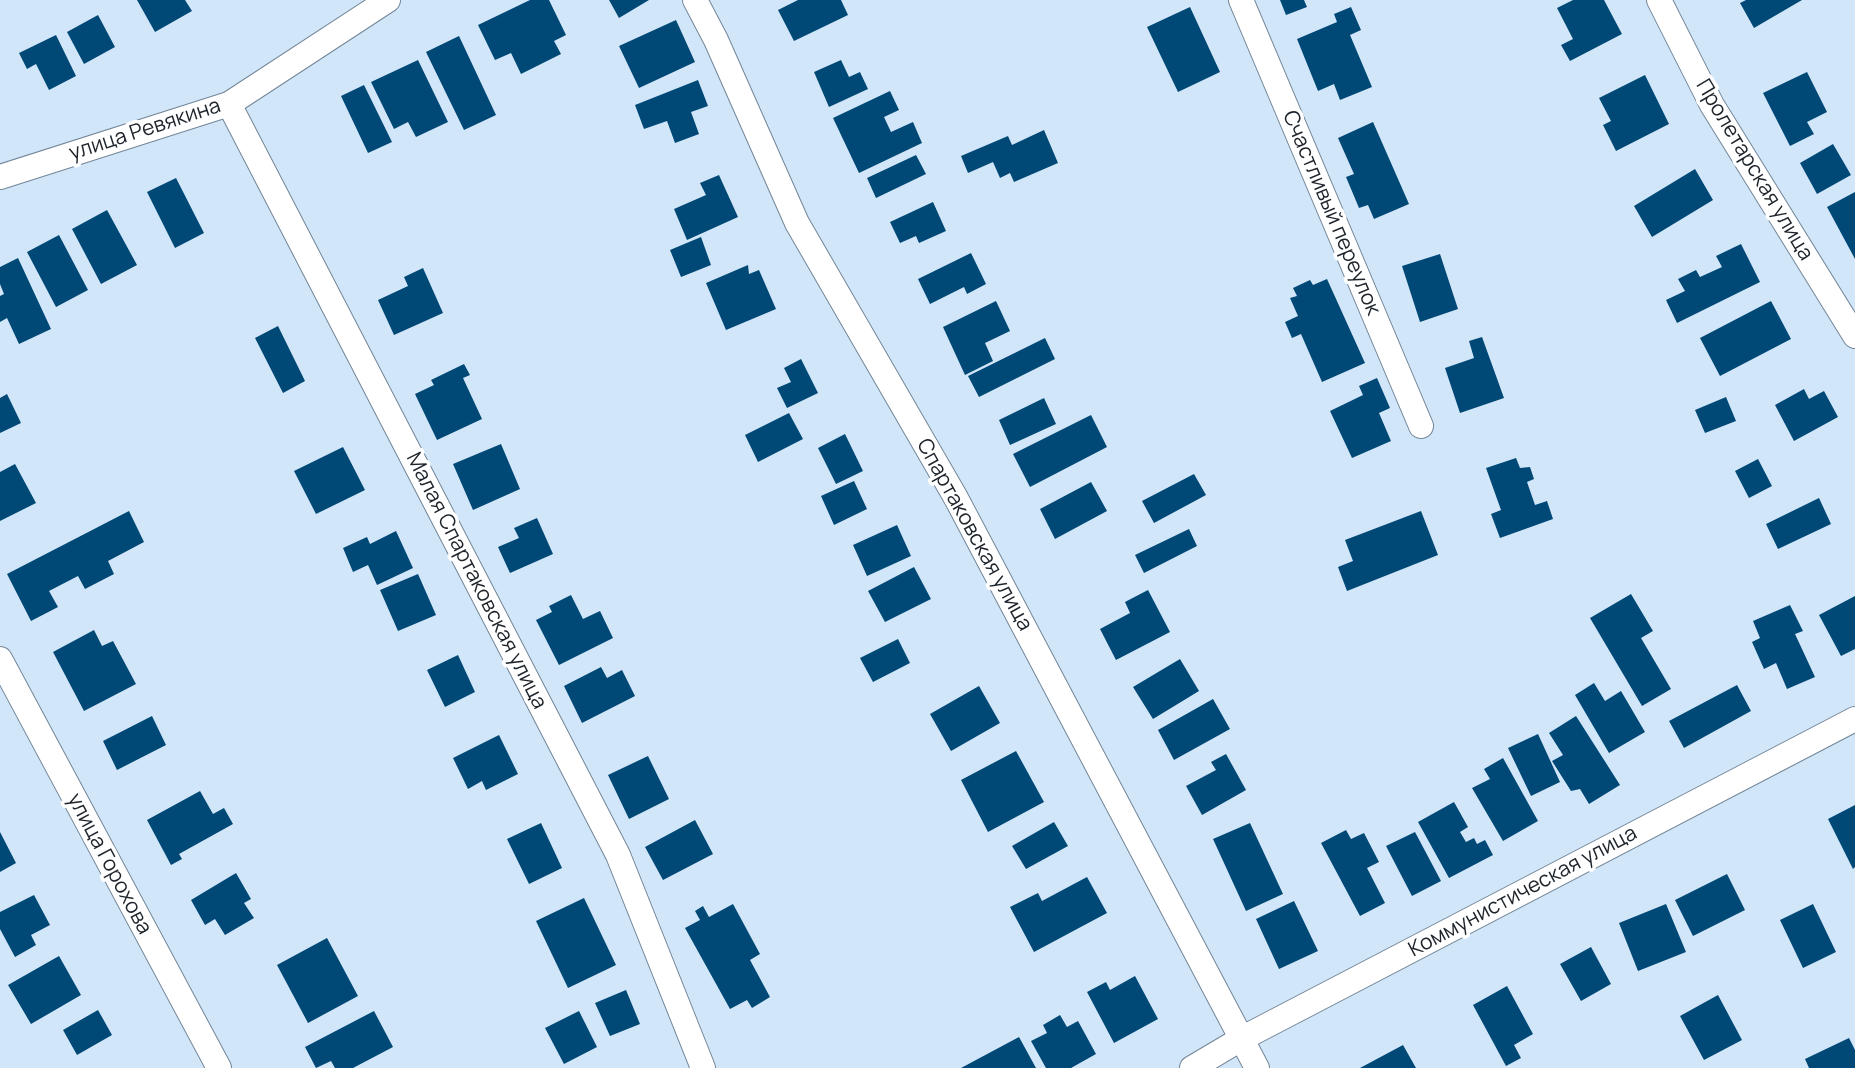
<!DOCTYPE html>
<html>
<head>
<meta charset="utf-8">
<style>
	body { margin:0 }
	canvas { display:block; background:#d1e6f9 }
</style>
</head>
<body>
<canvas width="1855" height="1068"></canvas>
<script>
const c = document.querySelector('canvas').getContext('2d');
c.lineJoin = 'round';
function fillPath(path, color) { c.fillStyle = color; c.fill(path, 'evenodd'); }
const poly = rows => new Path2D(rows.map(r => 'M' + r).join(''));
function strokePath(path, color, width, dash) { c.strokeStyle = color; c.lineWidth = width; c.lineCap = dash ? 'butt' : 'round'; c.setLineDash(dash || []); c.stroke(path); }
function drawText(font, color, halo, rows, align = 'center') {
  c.font = font + ' Manrope,sans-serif'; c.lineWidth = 7; c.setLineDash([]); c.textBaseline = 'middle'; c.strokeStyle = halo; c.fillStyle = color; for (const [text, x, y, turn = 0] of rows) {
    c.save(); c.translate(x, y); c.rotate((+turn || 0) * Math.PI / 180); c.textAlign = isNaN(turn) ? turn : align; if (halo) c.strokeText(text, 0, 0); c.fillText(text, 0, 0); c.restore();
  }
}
fillPath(poly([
	[137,0,185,0,192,11,155,32],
	[530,0,549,0,566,35,554,41,561,54,521,74,511,53,495,60,478,25],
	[609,0,649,0,619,18],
	[798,0,841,0,848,15,794,41,778,10],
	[1280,0,1304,0,1307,7,1286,15],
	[1573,0,1604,0,1622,34,1570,61,1561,45,1573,39,1557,8],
	[1746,0,1802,0,1754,28,1740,3],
	[1190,7,1220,72,1178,92,1147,27],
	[1351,7,1361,30,1350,35,1372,87,1340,100,1334,84,1318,91,1297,39,1337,22,1334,14],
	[98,15,115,47,84,64,67,32],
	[676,20,695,62,639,88,619,46],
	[56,35,76,76,49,90,36,64,27,69,19,53],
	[459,36,496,115,464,130,426,52],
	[418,60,448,122,416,137,408,122,394,129,371,82],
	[841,60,849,77,860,72,868,89,829,107,814,72],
	[1807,72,1827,112,1807,122,1814,134,1790,146,1763,93],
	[1645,75,1669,124,1616,151,1603,125,1611,121,1599,98],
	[698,80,708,106,691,112,699,134,675,143,667,121,644,129,635,105],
	[364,85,392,142,368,153,341,96],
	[890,91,899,110,884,117,891,132,913,122,922,143,859,173,833,118],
	[1373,122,1409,204,1374,219,1368,205,1359,208,1346,177,1354,174,1338,138],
	[1044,130,1058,163,1014,182,1010,173,1000,178,993,162,968,173,961,156,1008,136,1012,145],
	[1833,144,1851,175,1817,194,1800,163],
	[916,155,926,174,876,198,867,178],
	[1695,169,1713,200,1652,237,1634,206],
	[719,175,738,217,687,240,674,209,706,195,700,183],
	[176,178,204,233,175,248,147,192],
	[1855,192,1855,259,1827,207],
	[933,202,946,231,919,243,916,236,900,243,890,222],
	[107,210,137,265,101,284,72,229],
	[59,235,88,290,56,307,27,252],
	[701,237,711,265,681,277,670,250],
	[1741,244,1760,282,1677,323,1666,300,1685,291,1678,279,1696,270,1700,277,1722,267,1716,256],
	[971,253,986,284,967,294,964,287,930,304,918,279],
	[1440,254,1458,309,1420,322,1402,266],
	[18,258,51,329,19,344,7,318,0,322,0,296,4,294,0,284,0,267],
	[748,265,749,274,759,270,776,309,726,330,706,283],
	[423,268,443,313,394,335,378,300,408,286,404,277],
	[1327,279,1365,363,1322,382,1301,334,1292,338,1285,322,1298,316,1290,298,1297,296,1293,288,1310,280,1313,285],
	[996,301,1010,331,985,343,993,361,965,375,943,327],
	[1771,301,1791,339,1720,376,1700,338],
	[278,326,305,381,283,393,255,338],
	[1482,337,1504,398,1460,413,1445,368,1474,358,1469,341],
	[1045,338,1055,359,979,397,968,376],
	[801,359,818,393,787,408,777,388,791,382,784,368],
	[464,364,470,375,463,378,482,419,437,440,415,394,434,385,431,380],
	[1377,378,1390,408,1379,413,1391,441,1352,458,1330,411,1363,395,1359,386],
	[1804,389,1809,399,1824,391,1838,417,1794,441,1775,405],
	[7,394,21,423,0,433,0,398],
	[1726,397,1736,421,1705,433,1695,410],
	[1044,398,1056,424,1010,445,999,420],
	[789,413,803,439,758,462,745,435],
	[1091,415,1107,447,1030,487,1013,454],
	[845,434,863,471,836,484,818,448],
	[501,444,520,489,473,510,453,464],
	[343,447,365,490,316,514,294,471],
	[1516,458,1520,468,1530,467,1534,479,1527,482,1535,505,1547,501,1553,519,1500,538,1491,514,1501,510,1486,468],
	[1758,459,1772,486,1749,498,1735,471],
	[15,464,36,503,0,521,0,472],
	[1194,474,1206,495,1154,523,1142,501],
	[854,481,867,509,834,525,821,496],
	[1091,482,1107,511,1055,539,1040,509],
	[1819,498,1831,524,1778,549,1766,524],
	[129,511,144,542,108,561,114,574,85,589,78,576,49,591,58,607,31,621,7,574],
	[1421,511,1438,555,1347,591,1338,567,1353,561,1345,540],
	[537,518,553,554,510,573,498,547,519,538,514,528],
	[897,525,911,556,867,576,853,545],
	[1189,529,1197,546,1144,573,1135,555],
	[396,531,413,568,377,585,368,565,353,572,343,548,367,537,370,544],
	[914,567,931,599,885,622,868,591],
	[418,574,436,615,398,631,380,590],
	[1148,590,1170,632,1116,660,1100,629,1130,613,1125,602],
	[1631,594,1653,631,1641,638,1671,689,1642,706,1590,618],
	[571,595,583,619,600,611,613,638,559,665,536,620,552,612,549,606],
	[1855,596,1855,649,1841,656,1819,615],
	[1790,605,1803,631,1795,634,1815,677,1787,689,1776,663,1764,669,1752,642,1760,638,1753,621],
	[94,630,102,646,113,641,136,684,84,711,53,652],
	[898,639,910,663,873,682,860,658],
	[458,655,475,692,445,707,427,670],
	[1180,659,1199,691,1153,719,1133,687],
	[601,667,607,678,622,670,635,696,582,723,564,686],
	[1594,683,1605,701,1621,691,1645,732,1609,753,1575,695],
	[1737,685,1751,711,1684,748,1669,721],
	[979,686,1000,723,951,751,930,714],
	[1213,699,1230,729,1174,760,1158,730],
	[152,716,166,745,117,770,103,741],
	[1576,716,1620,785,1589,804,1580,789,1571,791,1552,761,1563,755,1549,733],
	[1538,734,1560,782,1531,796,1508,748],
	[499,735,518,774,486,790,482,781,468,789,453,758],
	[1016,751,1044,802,988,832,961,780],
	[1226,754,1246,790,1202,815,1186,786,1216,770,1211,762],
	[648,756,669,799,629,819,608,775],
	[1503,758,1538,821,1503,841,1472,788,1490,779,1484,769],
	[200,791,213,814,224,808,233,824,179,854,182,859,171,865,147,820],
	[1454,802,1468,827,1460,832,1466,842,1474,838,1477,844,1485,840,1493,855,1449,878,1418,822],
	[1855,805,1855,867,1853,869,1828,819],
	[695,820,713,854,663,880,645,847],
	[1054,822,1068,846,1026,869,1012,846],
	[541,823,562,868,529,884,507,839],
	[1250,823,1283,894,1246,911,1213,839],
	[1346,830,1351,839,1364,833,1379,862,1367,868,1385,903,1360,916,1321,843],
	[0,832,16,863,0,872],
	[1415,832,1441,881,1412,896,1386,846],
	[236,873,251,899,244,903,254,918,225,935,215,919,205,925,191,900],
	[1727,874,1745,910,1693,936,1675,900],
	[1087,877,1107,913,1034,952,1010,907,1038,893,1042,901],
	[34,895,50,925,31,935,36,945,15,957,0,929,0,912],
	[584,898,616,965,568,988,536,921],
	[1294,901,1318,951,1279,969,1256,919],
	[733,904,760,954,750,960,770,997,752,1008,747,1000,730,1009,685,928,700,920,695,911,703,906,709,917],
	[1666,904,1686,952,1638,971,1619,923],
	[1813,904,1836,952,1803,968,1780,920],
	[327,938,358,996,308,1023,277,965],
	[1591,947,1611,984,1581,1001,1560,964],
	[59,956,81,995,31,1024,8,985],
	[1135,976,1158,1019,1114,1043,1087,992,1106,982,1110,990],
	[1507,986,1533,1034,1514,1045,1521,1058,1506,1066,1473,1005],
	[626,990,640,1024,610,1036,595,1003],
	[1718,995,1742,1040,1704,1060,1680,1016],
	[98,1010,112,1035,77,1055,63,1030],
	[374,1011,393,1047,353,1068,335,1068,331,1061,316,1068,305,1047],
	[579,1011,597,1047,564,1064,545,1028],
	[1060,1015,1067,1027,1078,1021,1096,1054,1071,1068,1046,1068,1031,1041,1047,1033,1043,1025],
	[1019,1037,1036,1068,961,1068],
	[1849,1038,1855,1050,1855,1068,1809,1068,1805,1059],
	[1403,1045,1416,1068,1360,1068]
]), '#004876');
const minor = poly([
	[695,0,716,40,797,223,956,498,1257,1068],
	[1241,0,1421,426],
	[1659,0,1712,105,1855,336],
	[229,104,618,855,703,1068],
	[0,177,229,104,388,0],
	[0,659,219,1068],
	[1192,1068,1241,1039,1855,719]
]);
strokePath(minor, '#738698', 26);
strokePath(minor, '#fff', 24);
drawText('21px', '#1c232a', '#fff', [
	["улица Ревякина",145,130,-18],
	["Пролетарская улица",1754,170,59],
	["Счастливый переулок",1331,213,67],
	["Спартаковская улица",974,535,61],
	["Малая Спартаковская улица",476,581,63],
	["улица Горохова",109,864,62],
	["Коммунистическая улица",1523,892,-28]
]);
</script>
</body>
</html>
